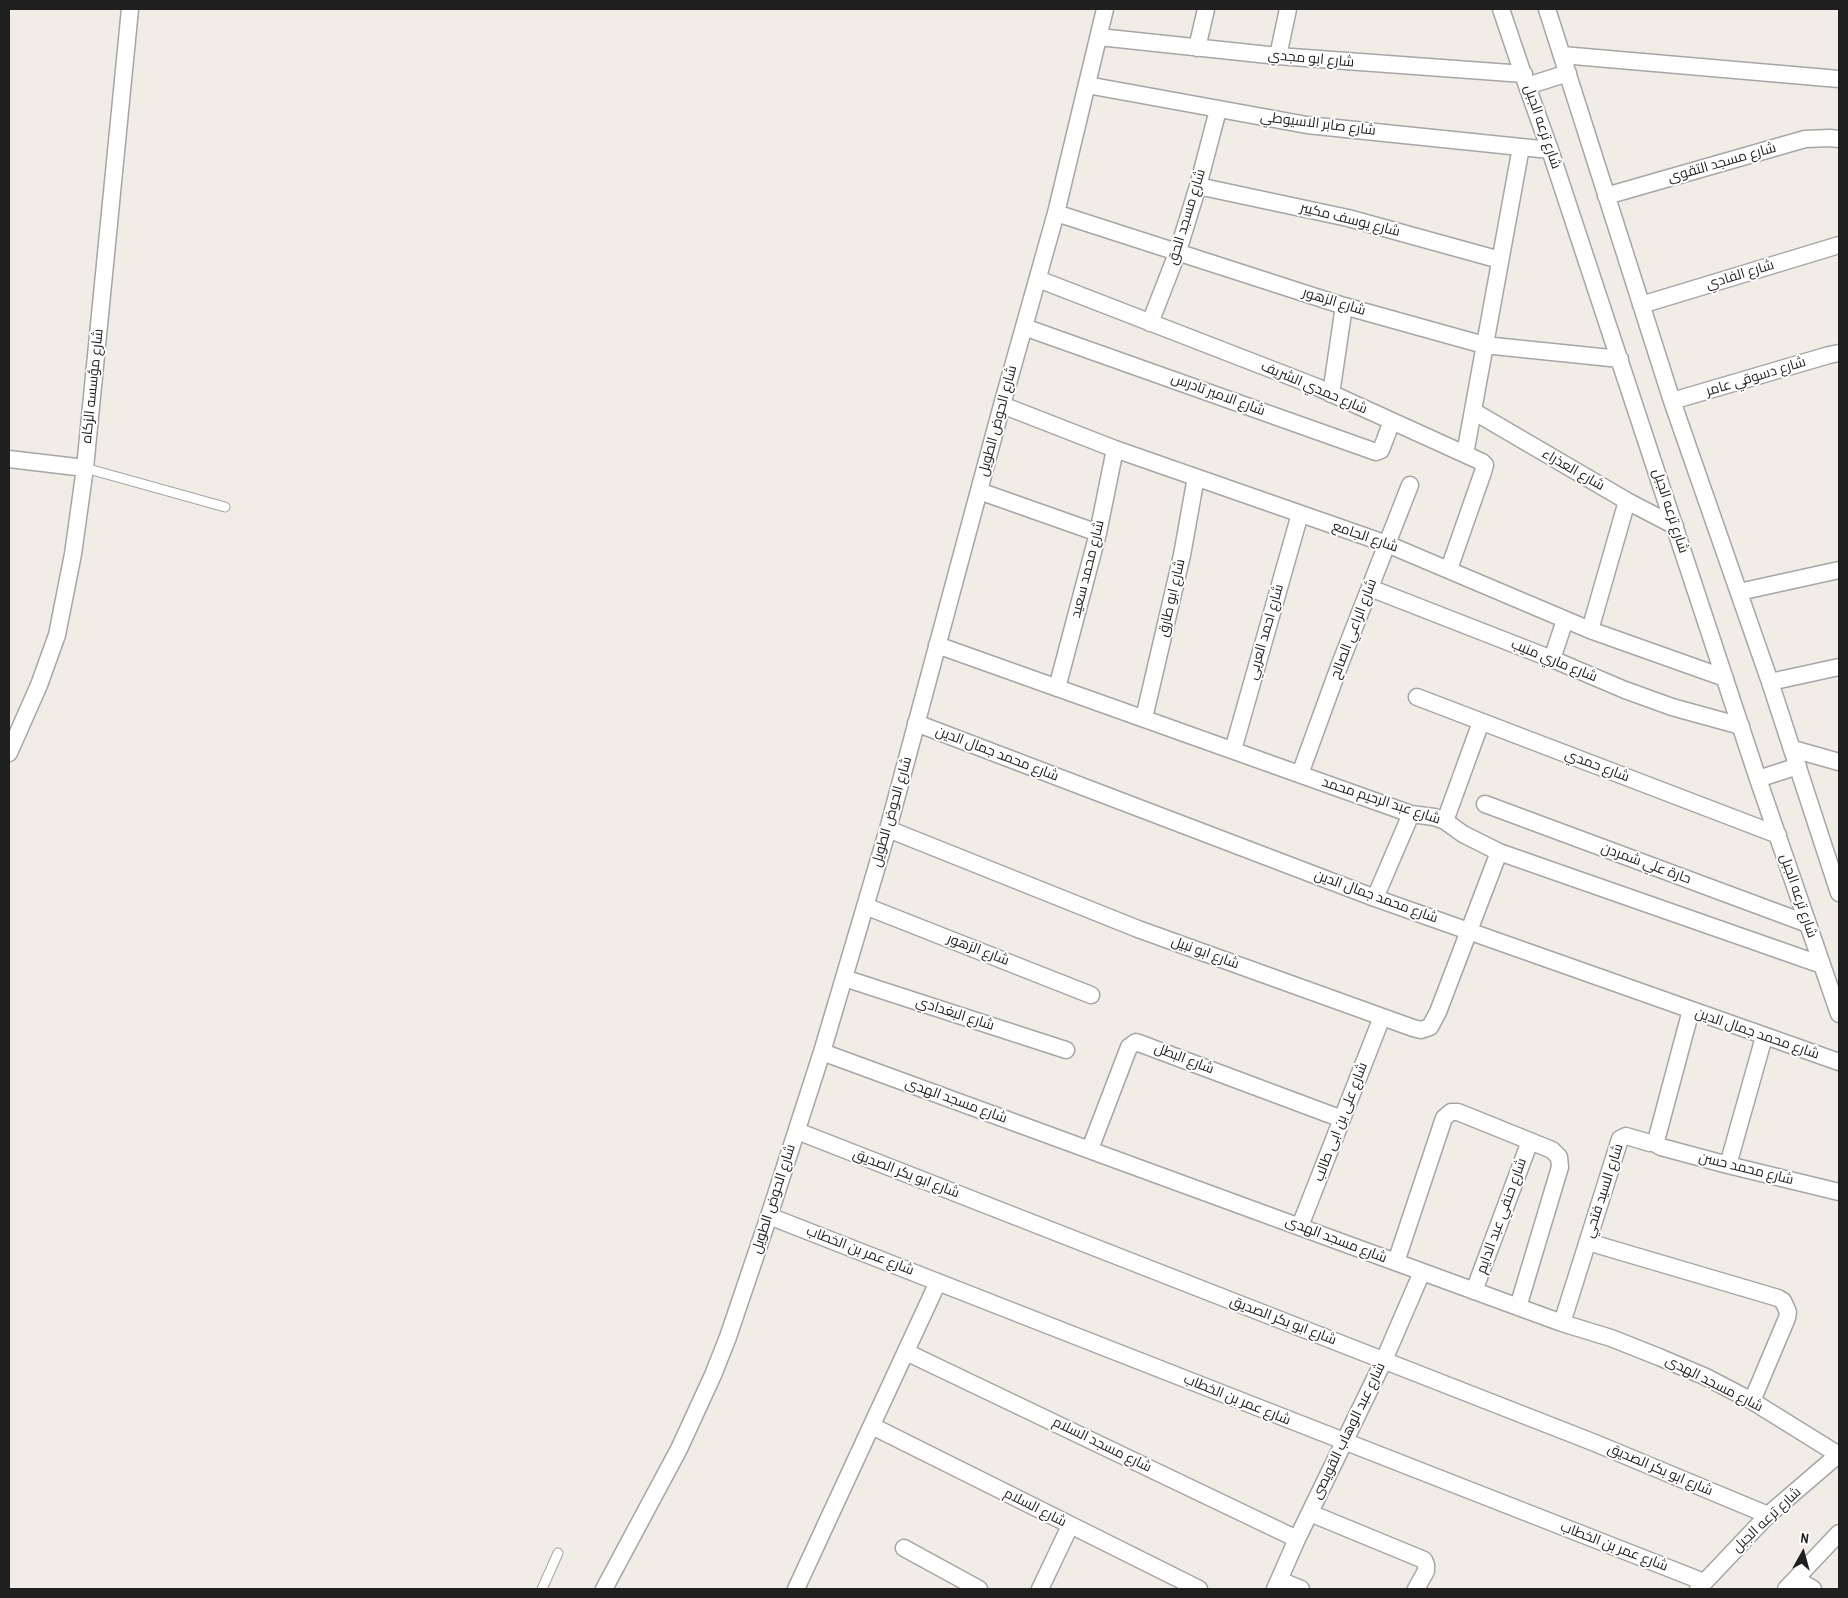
<!DOCTYPE html>
<html>
<head>
<meta charset="utf-8">
<style>
	body { margin:0 }
	#map { position:relative; width:1848px; height:1598px; overflow:hidden; background:#f1ece5; font-family:"Archivo Narrow",sans-serif }
	canvas { display:block }
	.frame { position:absolute; inset:0; border:10px solid #1f1f1f; pointer-events:none }
	.north { position:absolute; left:1778px; top:1528px; width:50px; height:50px; -webkit-text-stroke:4px #fff; paint-order:stroke; rotate:7deg; font-size:14px; font-weight:700; line-height:20px; text-align:center; color:#1f1f1f }
	.north::after { content:''; display:block; margin:auto; width:18px; height:22px; background:#1f1f1f; clip-path:polygon(50% 0,100% 100%,50% 72%,0 100%) }
</style>
</head>
<body>
<div id="map">
<canvas width="1848" height="1598"></canvas>
<div class="frame"></div>
<div class="north">N</div>
</div>
<script>
const c = document.querySelector('canvas').getContext('2d');
c.lineJoin = 'round';
const poly = rows => new Path2D(rows.map(r => 'M' + r).join(''));
function strokePath(path, color, width, dash) { c.strokeStyle = color; c.lineWidth = width; c.lineCap = dash ? 'butt' : 'round'; c.setLineDash(dash || []); c.stroke(path); }
function drawText(font, color, halo, rows, align = 'center') {
  c.font = font + ' "Archivo Narrow",Cairo,sans-serif'; c.lineWidth = 4; c.setLineDash([]); c.textBaseline = 'middle'; c.strokeStyle = halo; c.fillStyle = color; for (const [text, x, y, turn = 0] of rows) {
    c.save(); c.translate(x, y); c.rotate((+turn || 0) * Math.PI / 180); c.textAlign = isNaN(turn) ? turn : align; if (halo) c.strokeText(text, 0, 0); c.fillText(text, 0, 0); c.restore();
  }
}
const service = poly([
	[85,468,225,507],
	[542,1589,558,1553]
]);
const minor = poly([
	[1501,9,1527,86,1550,150,1758,779,1839,1014],
	[1547,9,1672,401,1770,682,1839,893],
	[1099,37,1278,56,1524,74],
	[1197,48,1206,9],
	[1562,55,1839,79],
	[1278,56,1288,9],
	[1087,85,1307,125,1550,150],
	[1527,86,1568,73],
	[1198,186,1348,218,1500,260],
	[1606,196,1805,139,1830,138,1839,139],
	[1056,213,1344,306,1484,345,1620,359],
	[1038,279,1317,387,1482,462,1485,465,1483,472,1449,569],
	[1641,305,1839,245],
	[1150,323,1178,251,1198,186,1218,110],
	[1024,327,1376,452,1381,450,1392,421],
	[1331,394,1344,306],
	[1672,401,1829,355,1839,353],
	[1002,405,1115,449,1387,544,1590,630,1725,678],
	[1473,411,1627,501,1675,526],
	[1465,454,1521,147],
	[9,459,85,468],
	[979,491,1098,533],
	[1370,588,1552,659,1625,690,1672,707,1741,726],
	[1739,592,1839,570],
	[1590,630,1627,501],
	[937,645,1411,814,1434,817,1445,821,1463,834,1499,852,1822,965],
	[1552,659,1565,620],
	[1770,682,1839,667],
	[1057,688,1098,533,1115,449],
	[1417,697,1778,835],
	[1144,718,1182,555,1196,477],
	[916,723,1375,898,1839,1062],
	[1793,749,1839,762],
	[1233,750,1300,514],
	[9,753,39,685,57,635,73,554,85,468,130,9],
	[1300,774,1340,664,1410,485],
	[1758,779,1798,766],
	[1485,804,1808,924],
	[1445,821,1481,722],
	[888,829,1138,929,1413,1028,1421,1030,1430,1027,1438,1012,1499,852],
	[1375,898,1411,814],
	[865,906,1091,995],
	[844,978,1066,1050],
	[822,1052,1562,1323,1611,1338,1659,1357,1706,1377,1752,1401,1839,1455],
	[797,1131,1595,1443,1768,1515],
	[1654,1143,1661,1147,1728,1165,1839,1192],
	[1090,1149,1129,1047,1136,1042,1342,1119],
	[1728,1165,1764,1037],
	[769,1216,1704,1582],
	[1300,1226,1382,1017],
	[1588,1242,1778,1298,1783,1301,1788,1312,1787,1318,1752,1401],
	[1396,1262,1444,1118,1451,1112,1458,1112,1552,1150,1559,1157,1560,1167,1518,1307],
	[1474,1291,1530,1141],
	[1562,1323,1620,1139,1626,1136,1650,1143,1656,1141,1691,1010],
	[906,1352,1297,1539],
	[872,1426,1199,1589],
	[1310,1513,1424,1560,1426,1565,1426,1571,1416,1589],
	[904,1548,979,1589],
	[1796,1579,1813,1589],
	[1279,1580,1301,1589],
	[604,1589,679,1449,713,1375,728,1337,769,1216,822,1052,888,829,1002,405,1056,213,1105,9],
	[796,1589,938,1282],
	[1040,1589,1070,1526],
	[1275,1589,1297,1539,1384,1360,1422,1272],
	[1698,1589,1768,1515,1839,1454],
	[1786,1589,1839,1533]
]);
strokePath(service, '#a6a6a6', 11);
strokePath(minor, '#a6a6a6', 19);
strokePath(service, '#fff', 9);
strokePath(minor, '#fff', 16);
drawText('14px', '#1f1f1f', '#fff', [
	["شارع ابو مجدي",1311,59,5],
	["شارع صابر الاسيوطي",1318,124,7],
	["شارع ترعه الجبل",1542,127,71],
	["شارع مسجد التقوى",1722,163,-16],
	["شارع مسجد الحق",1187,217,-73],
	["شارع يوسف مكيير",1350,220,14],
	["شارع الفادي",1740,275,-17],
	["شارع الزهور",1334,302,17],
	["شارع دسوقي عامر",1756,377,-17],
	["شارع مؤسسه الزكاه",93,386,-84],
	["شارع حمدي الشريف",1314,388,23],
	["شارع الامير تادرس",1218,395,20],
	["شارع الحوض الطويل",998,421,-75],
	["شارع العذراء",1573,470,30],
	["شارع ترعه الجبل",1670,511,72],
	["شارع الجامع",1365,537,19],
	["شارع محمد سعيد",1088,569,-76],
	["شارع ابو طارق",1172,598,-77],
	["شارع الراعي الصالح",1354,629,-69],
	["شارع احمد العربي",1266,632,-74],
	["شارع ماري منيب",1554,661,22],
	["شارع محمد جمال الدين",997,754,21],
	["شارع حمدي",1597,766,21],
	["شارع عبد الرحيم محمد",1381,801,18],
	["شارع الحوض الطويل",892,812,-74],
	["حارة علي شمردن",1646,864,20],
	["شارع ترعه الجبل",1798,896,71],
	["شارع محمد جمال الدين",1376,897,20],
	["شارع الزهور",978,950,21],
	["شارع ابو نبيل",1205,953,20],
	["شارع البغدادي",955,1014,18],
	["شارع محمد جمال الدين",1757,1034,19],
	["شارع البطل",1184,1059,21],
	["شارع مسجد الهدى",956,1101,20],
	["شارع على بن ابى طالب",1341,1122,-69],
	["شارع محمد حسن",1746,1169,14],
	["شارع ابو بكر الصديق",906,1174,21],
	["شارع السيد فتحي",1604,1191,-72],
	["شارع الحوض الطويل",774,1199,-72],
	["شارع حنفي عبد الدايم",1502,1216,-70],
	["شارع مسجد الهدى",1336,1240,21],
	["شارع عمر بن الخطاب",860,1251,21],
	["شارع ابو بكر الصديق",1283,1321,21],
	["شارع مسجد الهدى",1714,1384,27],
	["شارع عمر بن الخطاب",1237,1400,22],
	["شارع عبد الوهاب القويصى",1349,1431,-64],
	["شارع مسجد السلام",1102,1445,26],
	["شارع ابو بكر الصديق",1660,1470,23],
	["شارع السلام",1035,1508,27],
	["شارع ترعه الجبل",1767,1520,-43],
	["شارع عمر بن الخطاب",1614,1547,21]
]);
</script>
</body>
</html>
